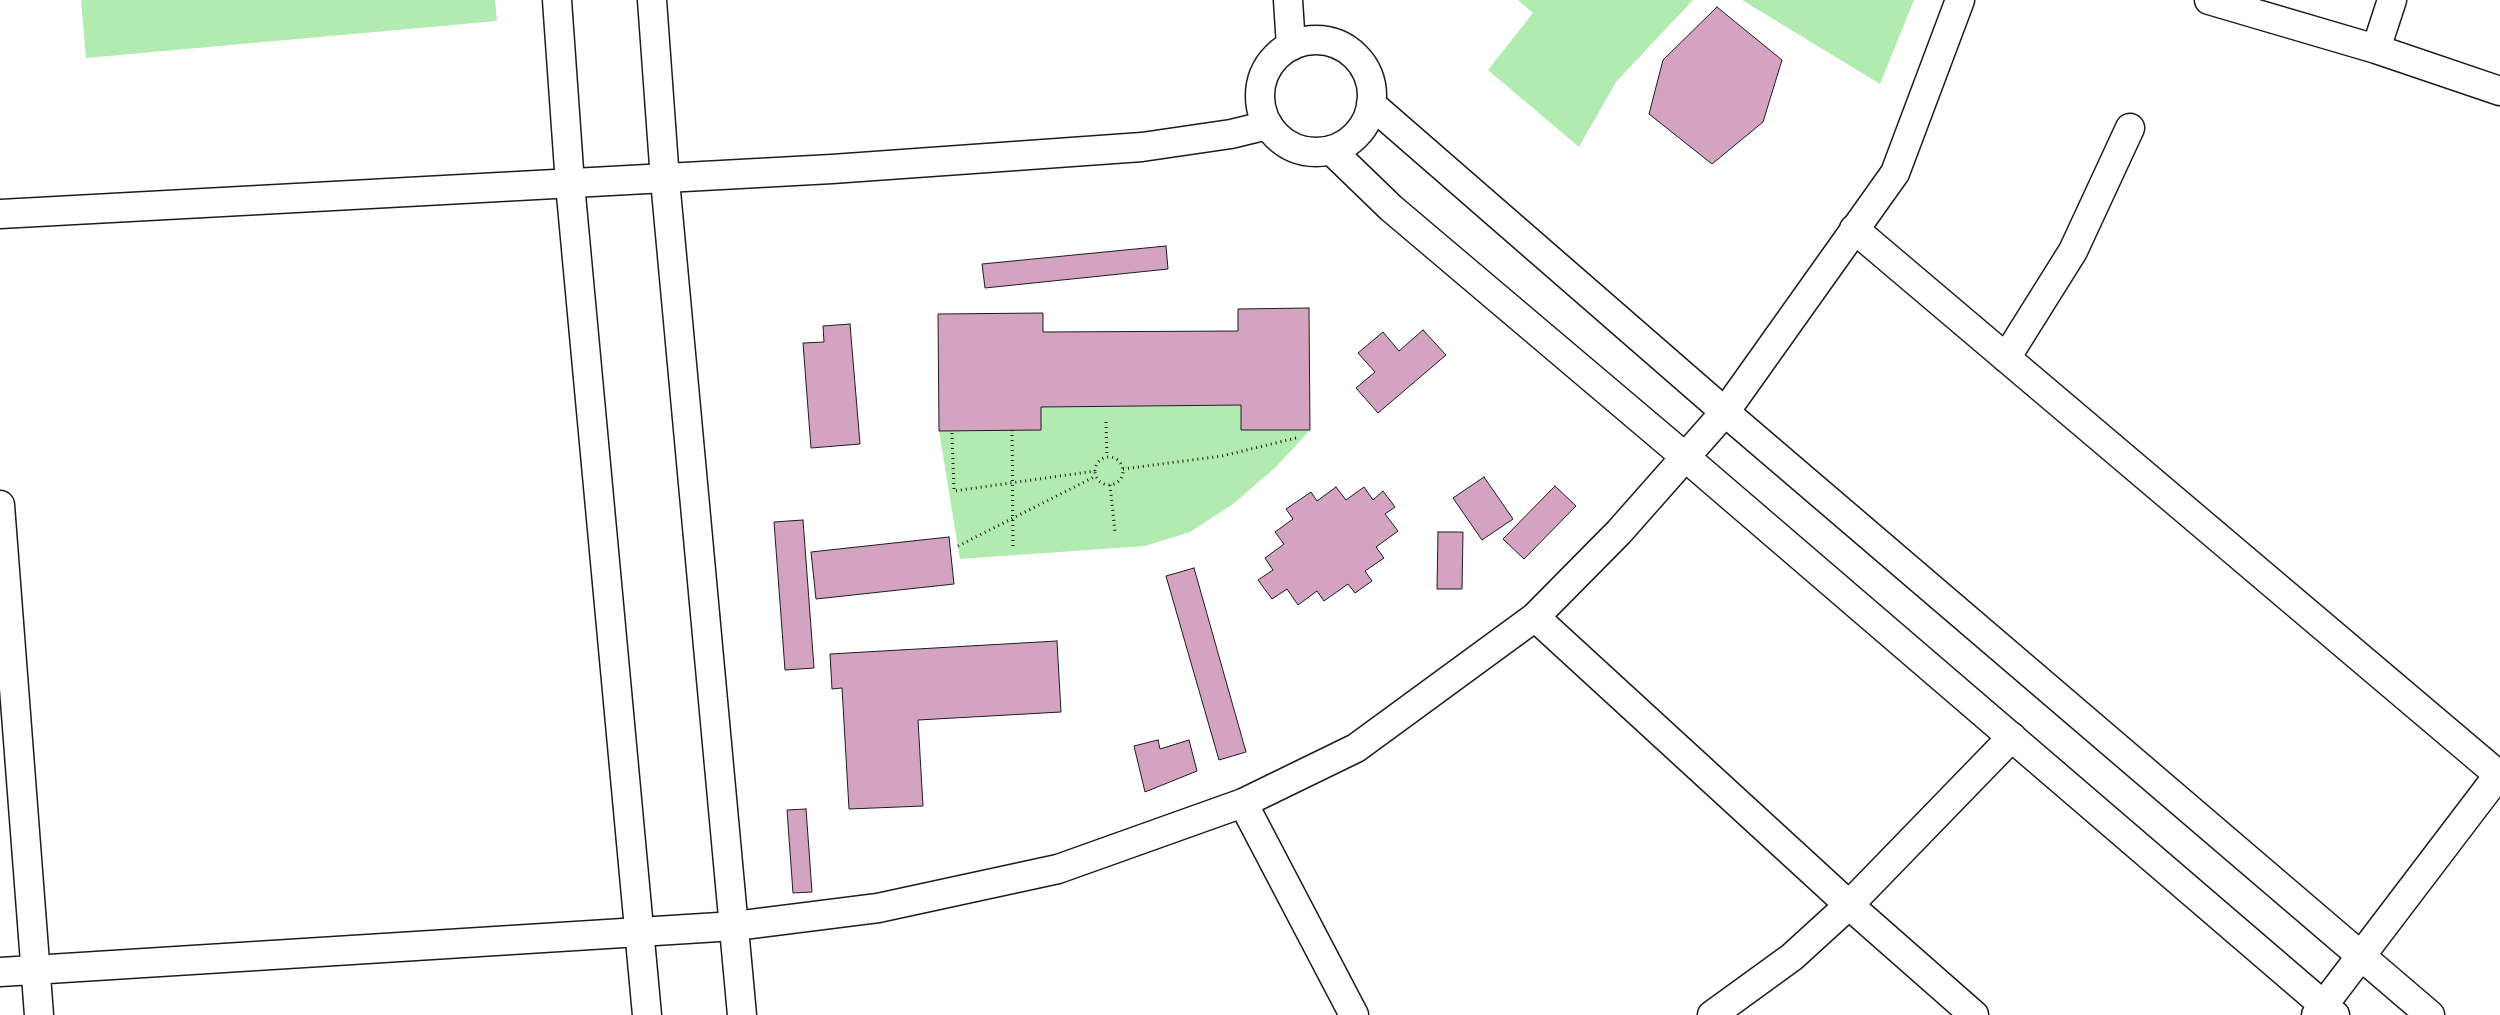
<!DOCTYPE html>
<html>
<head>
<meta charset="utf-8">
<style>
	body { margin:0 }
	canvas { display:block; background:#fff }
</style>
</head>
<body>
<canvas width="2500" height="1015"></canvas>
<script>
const c = document.querySelector('canvas').getContext('2d');
c.lineJoin = 'round';
function fillPath(path, color) { c.fillStyle = color; c.fill(path, 'evenodd'); }
const poly = rows => new Path2D(rows.map(r => 'M' + r).join(''));
function strokePath(path, color, width, dash) { c.strokeStyle = color; c.lineWidth = width; c.lineCap = dash ? 'butt' : 'round'; c.setLineDash(dash || []); c.stroke(path); }
fillPath(poly([
	[81,0,495,0,497,21,86,58],
	[1518,0,1693,0,1616,82,1579,147,1488,70,1533,13],
	[1742,0,1914,0,1880,84],
	[1241,405,1241,430,1310,430,1276,467,1233,504,1190,532,1145,546,960,559,939,431,1041,407]
]), '#b1ebaf');
const building = poly([
	[1717,7,1782,60,1763,122,1712,164,1649,114,1663,60,1717,7],
	[1166,246,1168,269,985,288,982,264,1166,246],
	[1309,308,1310,430,1241,430,1241,405,1041,407,1041,430,939,431,938,314,1043,313,1043,332,1238,331,1238,309,1309,308],
	[850,324,860,444,811,448,803,343,824,342,823,326,850,324],
	[1423,330,1446,355,1378,413,1356,388,1375,372,1358,353,1383,332,1399,351,1423,330],
	[1484,477,1513,519,1482,540,1453,498,1484,477],
	[1555,486,1576,506,1524,559,1503,539,1555,486],
	[1336,487,1346,500,1364,487,1373,500,1383,491,1395,507,1385,514,1398,531,1376,547,1384,558,1365,571,1372,581,1355,593,1348,584,1324,601,1317,591,1298,605,1287,589,1272,599,1258,580,1273,570,1265,558,1284,544,1275,532,1293,519,1286,509,1311,492,1317,501,1336,487],
	[803,520,814,668,785,670,774,522,803,520],
	[1438,532,1463,532,1462,589,1437,589,1438,532],
	[949,537,954,584,816,599,811,552,949,537],
	[1194,568,1246,752,1219,760,1166,576,1194,568],
	[1057,641,1061,712,918,720,923,806,849,809,842,688,832,689,830,654,1057,641],
	[1158,740,1160,749,1189,740,1197,771,1145,792,1134,746,1158,740],
	[806,809,812,892,793,893,787,810,806,809]
]);
fillPath(building, '#d4a3c2');
strokePath(building, '#1c1c1c', 1);
const street = poly([
	[1288,0,1291,46],
	[2209,0,2376,49,2500,91],
	[2376,49,2392,0],
	[0,214,832,169,1142,147,1231,134,1268,125],
	[1854,229,2500,776],
	[2006,358,2073,251,2130,128],
	[0,505,39,1015],
	[1535,617,1849,905,1974,1015],
	[1243,803,1354,1015],
	[0,972,735,926,878,908,1058,869,1243,803,1356,748,1535,617,1619,532,1725,412,1895,173,1960,0],
	[1712,1015,1792,957,1849,905,2012,737],
	[2316,1015,2500,773]
]);
const secondary = poly([
	[557,0,570,184,647,1015],
	[652,0,665,180,742,1015],
	'1260 96a56 56 0 1 1 112 0a56 56 0 1 1-112 0Z',
	[1371,104,1725,412,2430,1015],
	[1331,150,1391,208,1684,456,2335,1015]
]);
strokePath(street, '#1c1c1c', 31);
strokePath(secondary, '#1c1c1c', 31);
strokePath(poly([
	[1106,422,1107,457],
	[1012,430,1013,547],
	[952,433,954,491,1095,471],
	'1095 471a14 14 0 1 1 28 0a14 14 0 1 1-28 0Z',
	[1123,469,1222,456,1296,438],
	[1110,485,1115,532],
	[958,546,1096,476]
]), '#1c1c1c', 3, [1, 4]);
strokePath(street, '#fff', 28);
strokePath(secondary, '#fff', 28);
</script>
</body>
</html>
